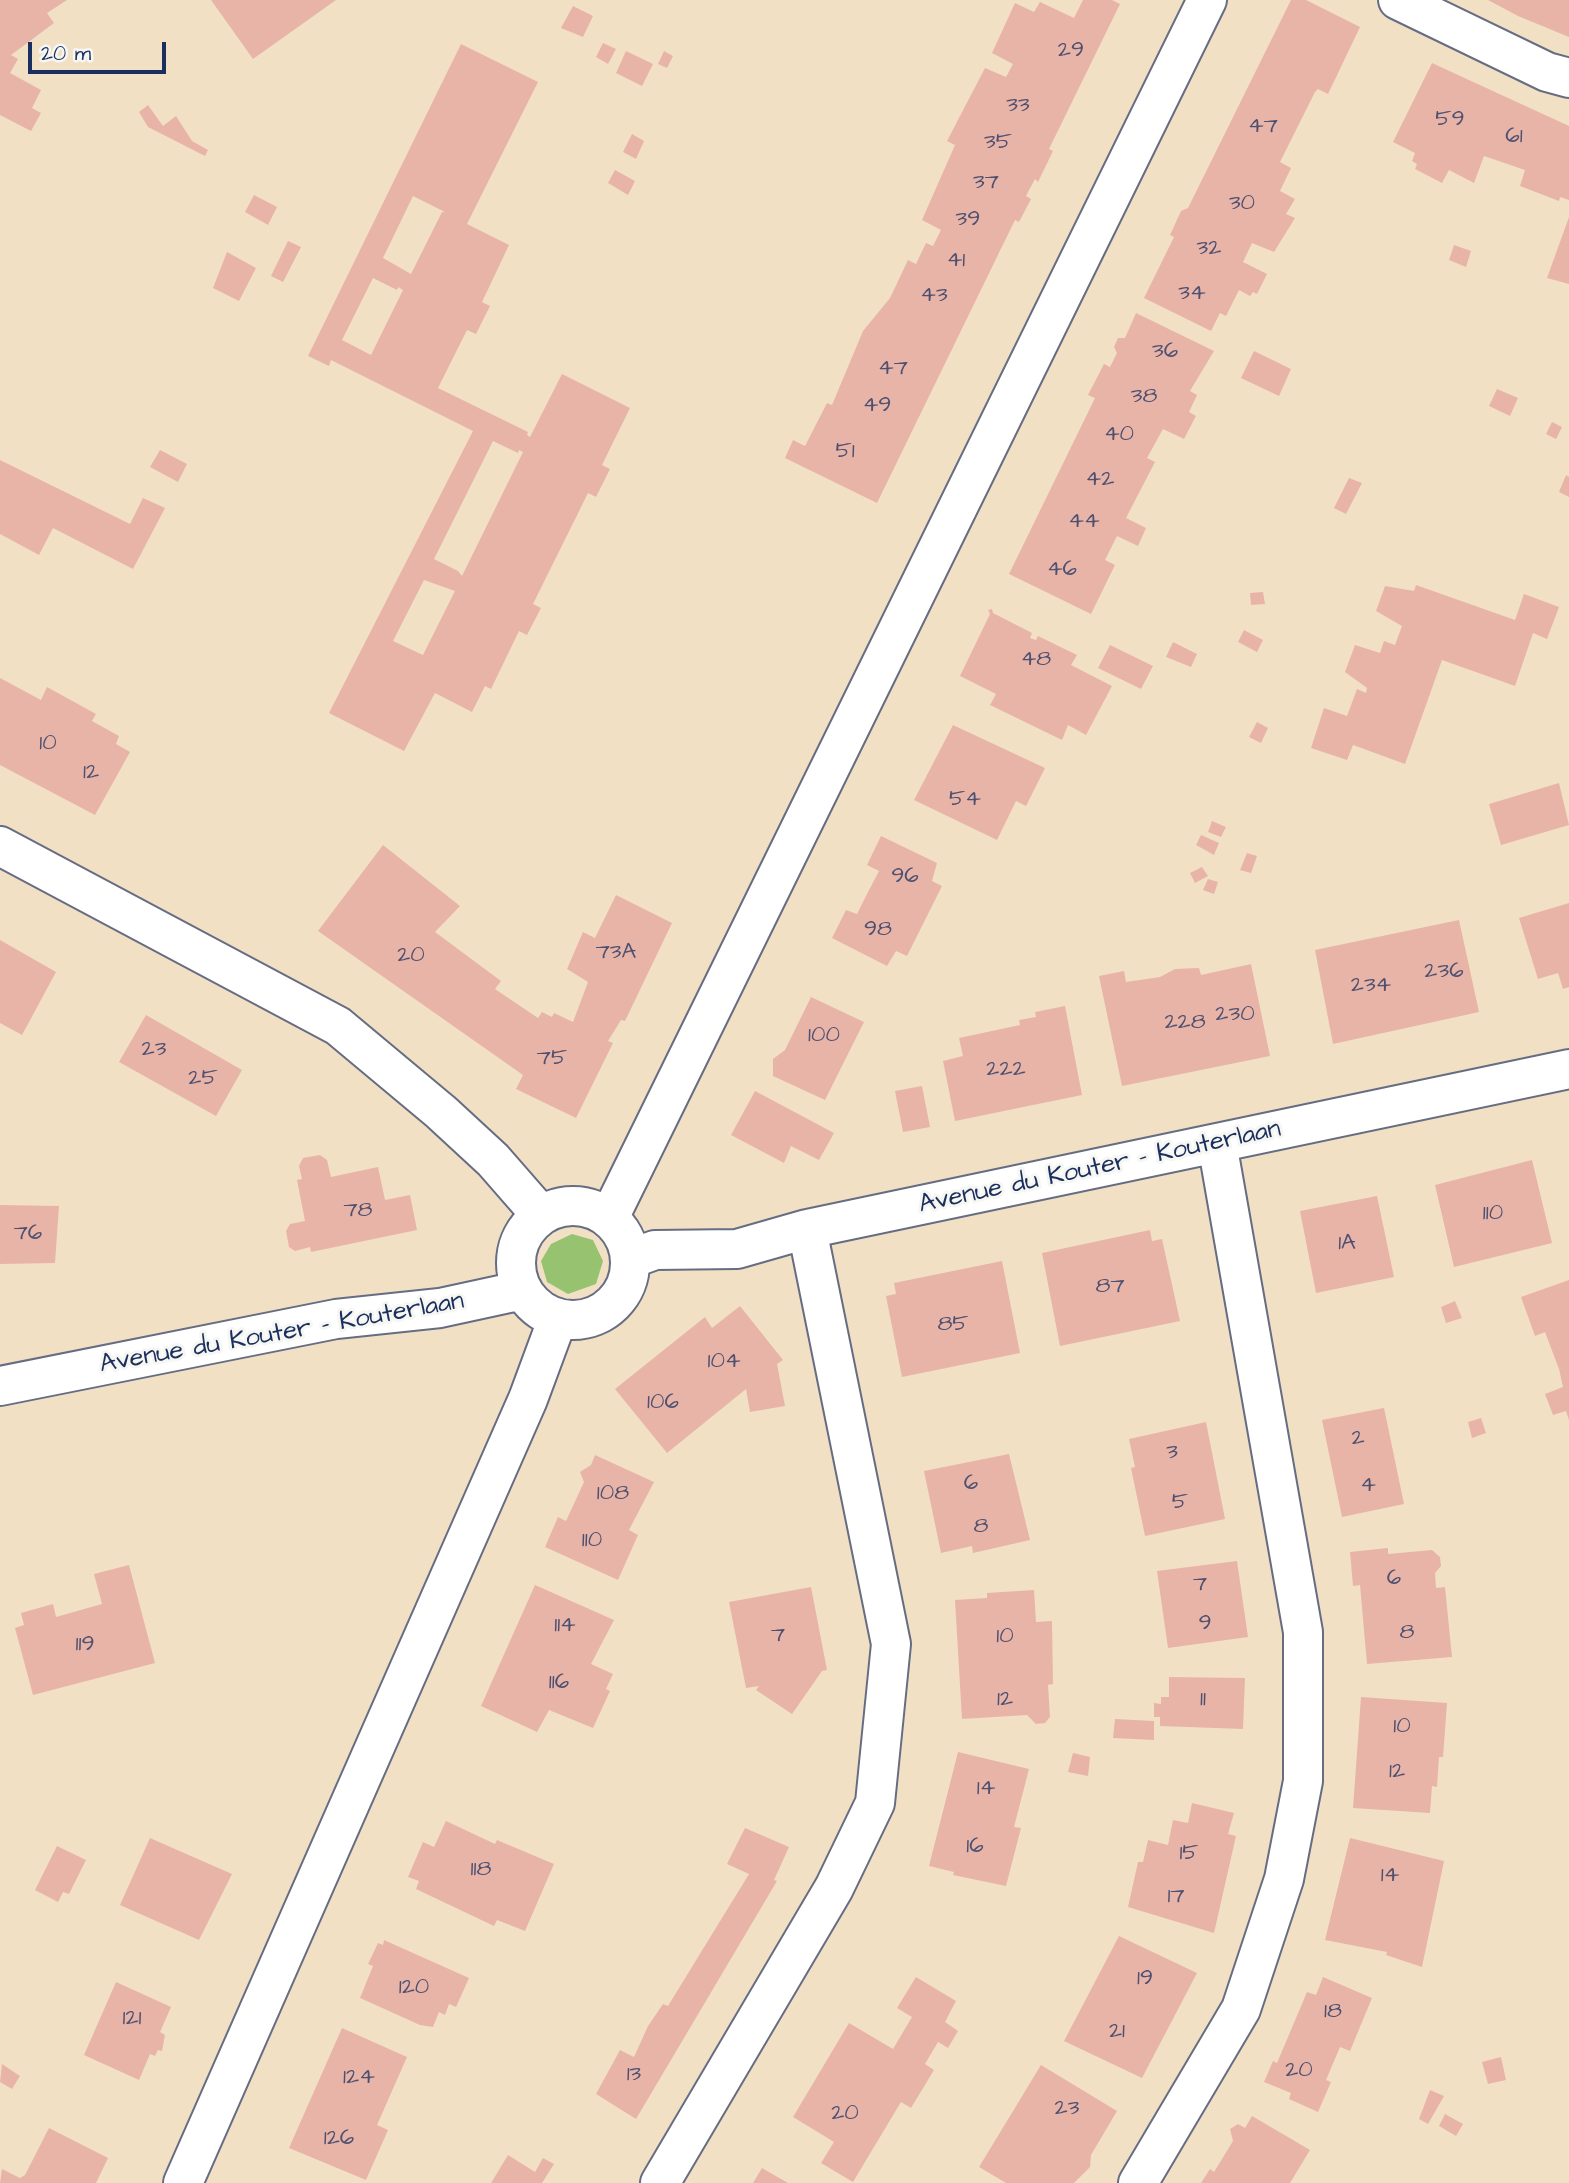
<!DOCTYPE html>
<html>
<head>
<meta charset="utf-8">
<style>
	body { margin:0 }
	#map { position:relative; width:1569px; height:2183px; overflow:hidden; background:#f2e0c5; font-family:"Architects Daughter",sans-serif }
	canvas { display:block }
	.scale { position:absolute; left:28px; top:42px; width:138px; height:32px; box-sizing:border-box; border:4px solid #1b2f5e; border-top:0; padding-left:9px; font-size:21px; line-height:24px; white-space:nowrap; color:#1b2f5e; -webkit-text-stroke:5px #f6f6f2; paint-order:stroke }
</style>
</head>
<body>
<div id="map">
<canvas width="1569" height="2183"></canvas>
<div class="scale">20 m</div>
</div>
<script>
const c = document.querySelector('canvas').getContext('2d');
c.lineJoin = 'round';
function fillPath(path, color) { c.fillStyle = color; c.fill(path, 'evenodd'); }
const poly = rows => new Path2D(rows.map(r => 'M' + r).join(''));
function strokePath(path, color, width, dash) { c.strokeStyle = color; c.lineWidth = width; c.lineCap = dash ? 'butt' : 'round'; c.setLineDash(dash || []); c.stroke(path); }
function drawText(font, color, halo, rows, align = 'center') {
  c.font = font + ' "Architects Daughter",sans-serif'; c.lineWidth = 6; c.setLineDash([]); c.textBaseline = 'middle'; c.strokeStyle = halo; c.fillStyle = color; for (const [text, x, y, turn = 0] of rows) {
    c.save(); c.translate(x, y); c.rotate((+turn || 0) * Math.PI / 180); c.textAlign = isNaN(turn) ? turn : align; if (halo) c.strokeText(text, 0, 0); c.fillText(text, 0, 0); c.restore();
  }
}
fillPath(poly([
	[572,1234,593,1240,603,1261,596,1284,568,1294,547,1282,541,1261,551,1244]
]), '#97c371');
fillPath(poly([
	[0,0,67,0,47,13,54,23,11,55,18,59,10,73,41,90,32,108,41,113,31,131,0,115],
	[211,0,336,0,253,59],
	[1083,0,1112,0,1120,4,1049,149,1053,151,1038,182,1035,179,1026,196,1031,199,1019,222,1015,220,877,503,785,458,793,440,805,446,827,403,832,405,863,331,890,298,908,260,916,264,926,243,933,246,941,230,922,220,955,145,947,141,985,68,1006,77,1013,64,992,53,1015,3,1034,12,1040,2,1074,18],
	[1291,0,1306,0,1360,27,1328,94,1318,89,1315,92,1280,162,1291,168,1280,191,1295,199,1286,214,1295,218,1274,252,1252,243,1243,262,1267,274,1257,294,1253,292,1250,296,1239,290,1226,316,1220,313,1211,331,1144,298,1174,237,1170,235,1181,211,1188,208],
	[1488,0,1569,0,1569,37,1518,16],
	[573,6,593,16,583,37,561,28],
	[603,43,616,49,608,64,596,57],
	[461,44,538,82,467,224,509,245,482,302,490,306,476,334,467,330,438,388,528,432,527,435,530,437,562,374,630,408,602,465,610,469,596,497,588,493,533,604,541,608,527,635,519,631,491,689,485,686,472,712,435,693,404,751,329,713,473,431,331,360,329,366,308,356],
	[413,196,445,212,442,212,411,274,383,258],
	[373,278,397,290,398,287,403,290,371,355,342,340],
	[493,441,518,453,519,450,523,452,462,576,458,571,434,559],
	[424,580,455,591,423,655,393,641],
	[626,51,653,64,642,86,616,73],
	[664,51,673,56,667,68,658,64],
	[1432,63,1569,126,1569,200,1560,197,1559,201,1520,186,1525,170,1484,156,1474,183,1449,170,1442,183,1415,169,1417,164,1412,161,1415,153,1393,142],
	[148,105,163,126,176,116,192,141,208,150,205,156,148,127,139,112],
	[632,134,644,141,636,159,623,152],
	[615,170,635,181,628,195,608,183],
	[254,195,277,207,268,225,245,212],
	[1569,217,1569,284,1547,278],
	[288,241,301,247,283,282,271,276],
	[1454,245,1471,251,1466,267,1449,260],
	[227,252,256,268,239,301,213,288],
	[1136,313,1214,351,1190,391,1197,395,1189,412,1196,416,1184,439,1163,429,1147,458,1155,462,1126,518,1146,528,1138,546,1117,536,1105,560,1115,565,1091,614,1009,574,1095,398,1088,395,1104,364,1110,367,1117,353,1114,347,1118,338,1125,338],
	[1254,351,1291,369,1279,396,1241,378],
	[1497,389,1518,398,1510,416,1489,406],
	[1552,422,1562,427,1556,439,1546,434],
	[160,450,187,464,178,482,150,467],
	[0,460,130,524,143,498,165,508,133,569,53,528,39,555,0,534],
	[1566,475,1569,477,1569,497,1559,492],
	[1349,478,1362,483,1346,514,1334,508],
	[1416,585,1515,620,1524,594,1559,607,1547,639,1533,633,1515,686,1442,660,1405,764,1353,745,1347,760,1311,748,1324,708,1347,716,1357,689,1366,693,1367,688,1345,672,1355,645,1380,653,1384,641,1395,645,1402,626,1376,611,1385,586,1414,591],
	[1263,592,1265,604,1251,605,1250,593],
	[992,609,993,613,1032,633,1030,638,1036,640,1038,636,1077,655,1071,665,1112,686,1086,735,1068,725,1062,740,990,705,996,694,960,676,990,614,988,610],
	[1244,630,1263,640,1257,652,1238,642],
	[1173,642,1197,654,1191,667,1166,657],
	[1110,645,1153,666,1141,689,1098,668],
	[0,678,41,700,47,687,96,714,92,721,119,736,116,744,130,752,95,815,0,765],
	[1257,722,1268,728,1261,743,1249,737],
	[953,725,1045,768,1026,806,1016,801,997,840,914,800],
	[1559,783,1569,825,1501,845,1489,804],
	[1212,821,1226,827,1221,837,1208,832],
	[1201,835,1219,843,1214,855,1196,845],
	[881,836,937,863,932,881,942,886,907,956,896,951,887,966,832,938,846,910,857,914,867,894,879,871,867,865],
	[383,845,460,906,435,932,501,981,495,989,538,1018,542,1012,552,1017,554,1013,573,1022,588,982,567,969,583,932,595,938,616,895,672,923,625,1021,621,1020,608,1041,613,1043,576,1118,516,1089,523,1075,318,931],
	[1247,853,1257,856,1251,873,1240,870],
	[1202,867,1208,876,1195,883,1190,873],
	[1208,879,1218,882,1214,894,1203,890],
	[1569,903,1569,987,1563,989,1558,973,1538,979,1519,918],
	[1459,920,1479,1012,1333,1044,1315,950],
	[0,940,56,972,22,1035,0,1023],
	[1251,964,1270,1056,1122,1086,1099,976,1124,971,1126,982,1160,977,1175,969,1199,968,1201,975],
	[811,997,864,1022,825,1100,773,1076,773,1059,785,1050],
	[1065,1006,1082,1095,955,1121,943,1061,963,1056,959,1038,1020,1025,1019,1020,1036,1017,1035,1012],
	[146,1015,242,1070,216,1116,119,1062],
	[922,1086,930,1127,903,1132,895,1091],
	[755,1091,834,1133,819,1160,791,1146,784,1163,731,1135],
	[320,1155,327,1160,331,1177,378,1167,385,1200,410,1195,417,1230,311,1252,310,1247,295,1251,289,1247,286,1231,290,1224,305,1221,297,1180,302,1179,299,1166,303,1158],
	[1532,1160,1552,1243,1454,1267,1435,1185],
	[1377,1196,1394,1277,1316,1293,1300,1211],
	[0,1205,59,1206,55,1263,0,1264],
	[1150,1230,1152,1241,1162,1239,1180,1321,1060,1346,1042,1253],
	[1002,1261,1020,1353,902,1377,886,1296,896,1294,894,1283],
	[1569,1280,1569,1420,1566,1411,1553,1415,1545,1394,1563,1387,1559,1369,1545,1332,1535,1336,1521,1297],
	[1455,1301,1462,1318,1446,1323,1441,1307],
	[740,1306,783,1360,777,1364,785,1406,750,1412,746,1389,667,1453,615,1389,705,1317,712,1328],
	[1384,1408,1404,1504,1342,1517,1322,1420],
	[1481,1418,1486,1433,1472,1438,1468,1422],
	[1206,1422,1225,1519,1145,1536,1131,1468,1135,1467,1129,1439],
	[1009,1454,1030,1540,973,1553,972,1546,941,1553,924,1471],
	[595,1455,654,1482,629,1530,638,1535,618,1580,545,1547,558,1517,566,1521,584,1482,580,1472,591,1465],
	[1388,1548,1388,1554,1432,1550,1440,1557,1441,1566,1435,1573,1436,1588,1445,1587,1452,1657,1367,1664,1360,1585,1353,1586,1350,1552],
	[1237,1561,1248,1637,1168,1648,1157,1571],
	[129,1565,155,1663,33,1695,15,1628,24,1625,21,1613,53,1604,56,1617,102,1604,94,1574],
	[535,1585,614,1620,591,1664,613,1674,606,1689,610,1691,593,1728,549,1710,537,1732,481,1706],
	[811,1587,827,1670,822,1671,792,1714,756,1690,759,1686,746,1688,729,1602],
	[1034,1590,1036,1622,1052,1621,1053,1684,1048,1685,1050,1717,1045,1723,1036,1724,1027,1715,962,1719,955,1600,987,1598,987,1593],
	[1169,1677,1245,1678,1243,1729,1160,1726,1160,1717,1154,1717,1154,1703,1161,1704,1161,1697,1169,1697],
	[1361,1697,1447,1703,1443,1757,1439,1757,1437,1787,1432,1786,1430,1813,1353,1808],
	[1115,1719,1154,1721,1154,1740,1113,1738],
	[958,1752,1029,1769,1014,1827,1021,1828,1006,1886,953,1875,954,1872,929,1866],
	[1073,1753,1090,1757,1088,1776,1068,1772],
	[1192,1803,1234,1813,1228,1834,1236,1836,1214,1933,1128,1907,1138,1862,1143,1862,1148,1840,1168,1845,1173,1820,1188,1823],
	[446,1821,495,1844,497,1840,554,1864,525,1931,497,1920,494,1926,416,1889,419,1881,408,1877,423,1842,434,1847],
	[745,1828,789,1847,774,1880,777,1881,636,2119,596,2094,620,2050,634,2057,648,2026,663,2004,668,2006,749,1874,727,1864],
	[150,1838,232,1874,199,1940,120,1905],
	[1350,1838,1444,1861,1422,1967,1386,1955,1387,1952,1325,1940],
	[57,1846,86,1860,69,1894,63,1892,58,1902,35,1890],
	[1119,1936,1197,1973,1142,2078,1064,2041],
	[384,1940,469,1978,456,2007,449,2004,445,2015,439,2012,433,2027,420,2025,360,1998,373,1966,368,1964,378,1943,383,1945],
	[916,1977,956,2001,945,2022,958,2031,948,2048,938,2042,925,2064,934,2070,911,2108,901,2102,853,2182,821,2163,834,2142,793,2117,849,2023,893,2049,912,2017,897,2008],
	[1323,1977,1372,1998,1350,2051,1340,2047,1326,2080,1331,2082,1318,2112,1289,2099,1291,2093,1264,2082,1273,2061,1277,2063,1307,1992,1316,1995],
	[116,1982,171,2007,160,2032,165,2035,162,2051,158,2050,155,2056,150,2054,139,2080,84,2055],
	[342,2028,407,2057,377,2125,388,2130,366,2180,289,2148],
	[1501,2057,1506,2080,1488,2084,1482,2062],
	[2,2064,20,2076,12,2089,0,2082],
	[1041,2065,1117,2111,1091,2155,1090,2167,1074,2183,1006,2183,979,2167],
	[1430,2090,1444,2096,1428,2124,1419,2119],
	[1445,2114,1463,2124,1456,2136,1439,2126],
	[1252,2116,1310,2150,1290,2183,1201,2183,1210,2169,1214,2172,1233,2141,1230,2129,1238,2124,1245,2128],
	[49,2128,108,2158,96,2183,0,2183,2,2169,20,2178,25,2175],
	[508,2155,535,2172,543,2158,554,2164,542,2183,491,2183],
	[762,2168,788,2183,753,2183]
]), '#e8b4a8');
const street = poly([
	[1398,0,1547,72,1569,78],
	[0,846,338,1026,441,1112,493,1160,541,1215],
	'516 1263a57 57 0 1 1 114 0a57 57 0 1 1-114 0Z',
	[609,1218,1207,0],
	[630,1259,655,1250,737,1249,807,1229,1569,1069],
	[0,1386,336,1319,440,1308,523,1290],
	[183,2183,528,1399,558,1318],
	[660,2183,834,1888,875,1803,891,1644,807,1229],
	[1138,2183,1241,2009,1284,1879,1303,1781,1303,1632,1217,1143]
]);
strokePath(street, '#666d82', 42);
strokePath(street, '#fff', 38);
drawText('23px', '#4e5070', null, [
	["29",1071,51],
	["33",1018,106],
	["59",1450,120],
	["47",1263,127],
	["61",1514,137],
	["35",998,143],
	["37",986,183],
	["30",1242,204],
	["39",968,220],
	["32",1209,249],
	["41",956,261],
	["34",1192,294],
	["43",934,296],
	["36",1165,352],
	["47",893,369],
	["38",1144,397],
	["49",877,406],
	["40",1119,435],
	["51",845,452],
	["42",1100,480],
	["44",1084,522],
	["46",1062,570],
	["48",1036,660],
	["10",48,744],
	["12",91,773],
	["54",965,800],
	["96",905,877],
	["98",878,930],
	["73A",616,953],
	["20",411,956],
	["236",1444,972],
	["234",1371,986],
	["230",1235,1015],
	["228",1185,1023],
	["100",824,1036],
	["23",154,1050],
	["75",552,1059],
	["222",1006,1070],
	["25",203,1079],
	["78",358,1211],
	["110",1493,1214],
	["76",28,1234],
	["1A",1347,1244],
	["87",1110,1287],
	["85",953,1325],
	["104",724,1362],
	["106",663,1403],
	["2",1358,1439],
	["3",1172,1453],
	["6",971,1484],
	["4",1368,1486],
	["108",613,1494],
	["5",1180,1503],
	["8",981,1527],
	["110",592,1541],
	["6",1394,1579],
	["7",1200,1585],
	["9",1205,1624],
	["114",565,1626],
	["8",1407,1633],
	["7",778,1636],
	["10",1005,1637],
	["119",85,1645],
	["116",559,1683],
	["12",1005,1700],
	["11",1203,1700],
	["10",1402,1727],
	["12",1397,1772],
	["14",986,1789],
	["16",975,1847],
	["15",1189,1854],
	["118",481,1870],
	["14",1390,1876],
	["17",1176,1897],
	["19",1145,1979],
	["120",414,1988],
	["18",1333,2012],
	["121",132,2019],
	["21",1117,2032],
	["20",1299,2071],
	["13",634,2075],
	["124",359,2078],
	["23",1067,2109],
	["20",845,2114],
	["126",339,2139]
]);
drawText('26px', '#1b2f5e', '#f6f6f2', [
	["Avenue du Kouter - Kouterlaan",1100,1168,-12],
	["Avenue du Kouter - Kouterlaan",282,1334,-10]
]);
</script>
</body>
</html>
